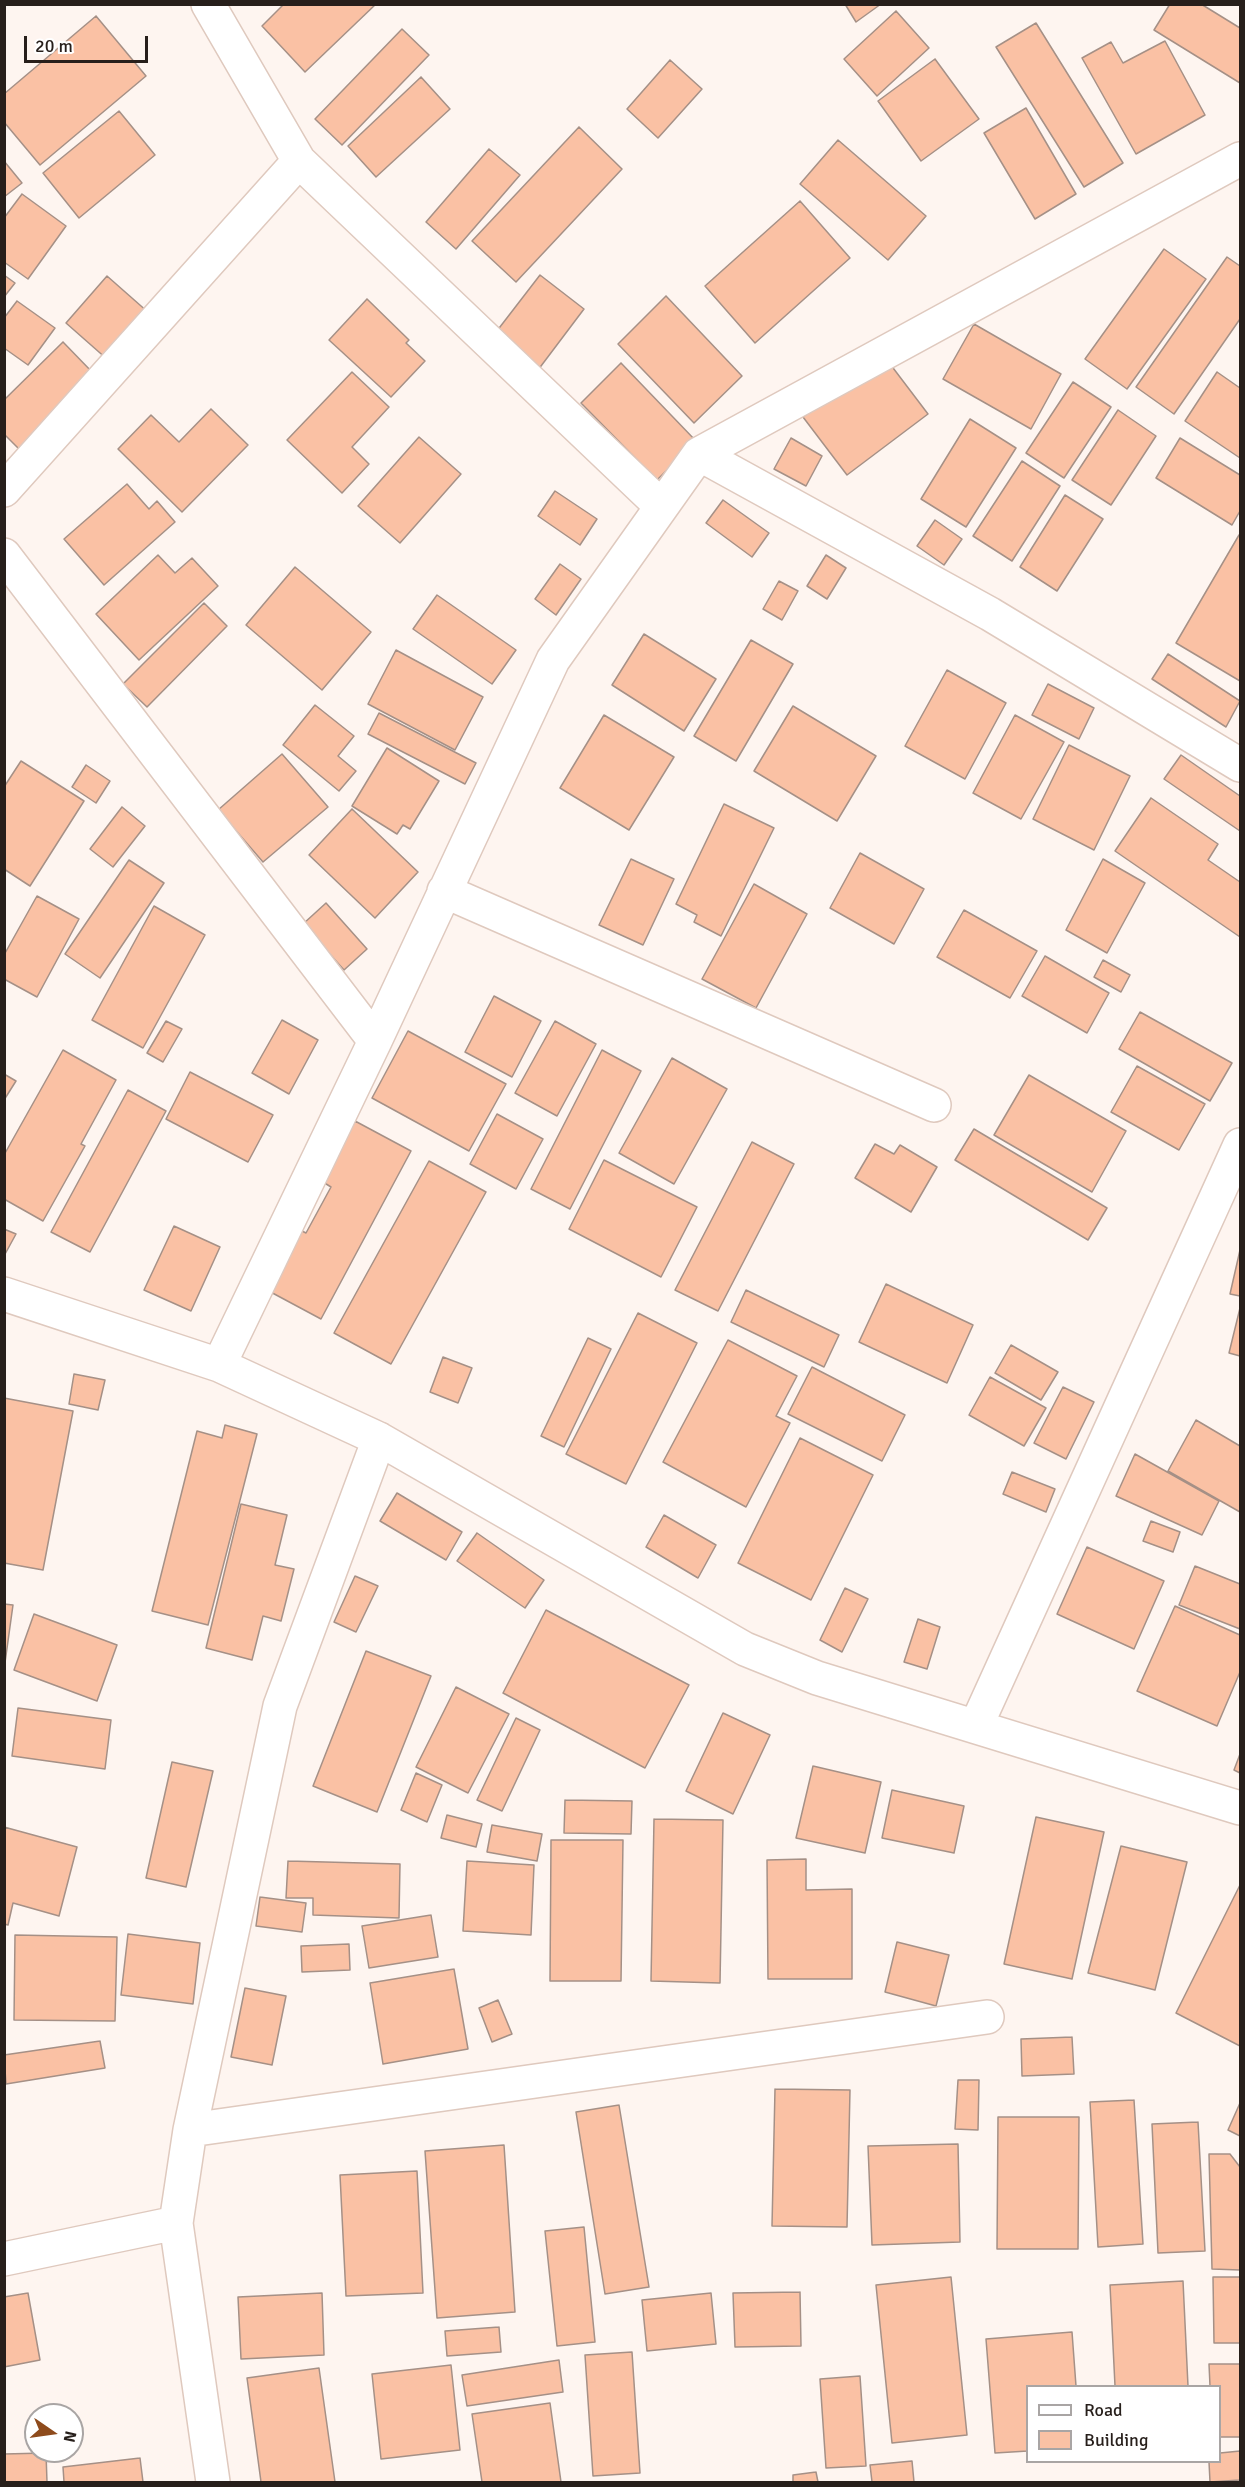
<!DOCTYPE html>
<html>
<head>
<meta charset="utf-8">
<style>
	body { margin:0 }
	#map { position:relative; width:1245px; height:2487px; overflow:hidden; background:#fef5f0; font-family:Signika,sans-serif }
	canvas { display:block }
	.frame { position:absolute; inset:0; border:6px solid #271f1b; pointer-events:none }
	.legend { position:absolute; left:1026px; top:2385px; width:195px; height:78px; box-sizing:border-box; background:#fff; border:2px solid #a9a5a4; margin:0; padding:8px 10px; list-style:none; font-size:18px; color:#271f1b }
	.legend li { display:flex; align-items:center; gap:12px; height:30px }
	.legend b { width:30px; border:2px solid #a9a5a4 }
	.north { position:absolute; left:24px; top:2403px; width:60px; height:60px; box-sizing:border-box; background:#fff; border:2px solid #a9a5a4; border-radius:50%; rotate:103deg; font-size:16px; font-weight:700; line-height:24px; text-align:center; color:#271f1b }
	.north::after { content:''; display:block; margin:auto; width:21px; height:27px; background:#8e4b1c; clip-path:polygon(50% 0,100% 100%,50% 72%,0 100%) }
	.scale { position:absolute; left:24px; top:36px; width:124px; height:27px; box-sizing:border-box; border:3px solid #271f1b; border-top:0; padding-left:8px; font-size:18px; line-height:21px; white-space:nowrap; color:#271f1b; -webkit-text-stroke:4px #fff; paint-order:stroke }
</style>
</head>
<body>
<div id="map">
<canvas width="1245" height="2487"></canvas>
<div class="frame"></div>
<ul class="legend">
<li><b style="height:8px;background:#fff"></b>Road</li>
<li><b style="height:16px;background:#fac1a4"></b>Building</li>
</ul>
<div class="north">N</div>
<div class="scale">20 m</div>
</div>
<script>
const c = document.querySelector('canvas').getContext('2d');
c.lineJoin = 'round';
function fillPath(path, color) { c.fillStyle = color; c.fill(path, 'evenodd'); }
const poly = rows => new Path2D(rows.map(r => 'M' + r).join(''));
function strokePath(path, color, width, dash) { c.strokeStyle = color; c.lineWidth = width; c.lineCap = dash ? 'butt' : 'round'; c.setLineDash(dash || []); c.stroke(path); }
const building = poly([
	[284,4,376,4,305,72,262,26,284,4],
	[845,4,881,4,856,22,845,4],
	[1170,4,1201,4,1240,28,1240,83,1154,30,1170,4],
	[896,11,929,48,877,96,844,59,896,11],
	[96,16,146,76,40,165,4,122,4,94,96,16],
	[1036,23,1123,163,1084,187,996,47,1036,23],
	[402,29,429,55,342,145,315,119,402,29],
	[1165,41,1205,115,1136,154,1082,58,1111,42,1123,63,1165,41],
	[935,59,979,119,921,161,878,101,935,59],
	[670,60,702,89,658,138,627,109,670,60],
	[421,77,450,109,376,177,348,146,421,77],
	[1026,108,1076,194,1035,219,984,133,1026,108],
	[119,111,155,155,79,218,43,173,119,111],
	[579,127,622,169,516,282,472,241,579,127],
	[838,140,926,216,888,260,800,184,838,140],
	[489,149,520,175,456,249,426,222,489,149],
	[4,161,22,183,4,197,4,161],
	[22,194,66,226,28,279,4,262,4,218,22,194],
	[800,201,850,258,755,343,705,286,800,201],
	[1164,249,1206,279,1127,389,1085,359,1164,249],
	[1227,257,1240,266,1240,319,1174,414,1136,387,1227,257],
	[4,275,15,283,4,297,4,275],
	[540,275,584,309,538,370,493,336,540,275],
	[107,276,149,313,108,360,66,323,107,276],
	[666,296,742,376,694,423,618,344,666,296],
	[367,299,409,340,406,343,425,361,391,397,329,340,367,299],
	[17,301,55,328,28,365,4,348,4,318,17,301],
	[974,324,1061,374,1031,429,943,379,974,324],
	[63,342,94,374,19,449,4,434,4,400,63,342],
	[884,356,928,414,847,475,803,417,884,356],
	[621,363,696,441,657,480,581,403,621,363],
	[352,372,389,407,352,447,369,464,342,493,287,440,352,372],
	[1217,372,1240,388,1240,458,1185,421,1217,372],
	[1073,382,1111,407,1064,478,1026,453,1073,382],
	[211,409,248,445,182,512,118,449,151,415,179,442,211,409],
	[1118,410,1156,436,1111,505,1072,480,1118,410],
	[970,419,1016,448,966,527,921,499,970,419],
	[419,437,461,474,400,543,358,506,419,437],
	[791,438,822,456,806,486,774,469,791,438],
	[1180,438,1240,475,1240,511,1232,525,1156,478,1180,438],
	[1022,461,1060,486,1012,561,973,536,1022,461],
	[127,484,149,509,157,501,175,522,104,585,64,539,127,484],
	[555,491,597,519,580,545,538,516,555,491],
	[1065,495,1103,519,1057,591,1020,567,1065,495],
	[723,500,769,533,752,557,706,523,723,500],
	[935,520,962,539,944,565,917,546,935,520],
	[1239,535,1240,536,1240,681,1176,643,1239,535],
	[158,555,175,573,192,558,218,586,139,660,96,614,158,555],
	[826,555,846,568,827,599,807,586,826,555],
	[560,564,581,579,556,615,535,599,560,564],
	[295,567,371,632,322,690,246,625,295,567],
	[779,581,798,591,782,620,763,609,779,581],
	[437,595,516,650,492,684,413,629,437,595],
	[204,603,227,626,147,707,123,684,204,603],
	[644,634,716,679,684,731,612,685,644,634],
	[751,640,793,664,736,761,694,736,751,640],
	[396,650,483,697,455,750,368,704,396,650],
	[1168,654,1240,701,1226,727,1152,679,1168,654],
	[947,670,1006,703,965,779,905,746,947,670],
	[1048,684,1094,708,1079,739,1032,715,1048,684],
	[315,705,354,736,338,756,356,771,339,791,283,745,315,705],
	[793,706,876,756,837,821,754,771,793,706],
	[379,713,476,763,465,784,368,734,379,713],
	[604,715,674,757,629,830,560,788,604,715],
	[1015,715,1064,742,1021,819,973,793,1015,715],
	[1069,745,1130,776,1094,850,1033,819,1069,745],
	[387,748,439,781,410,829,403,825,397,834,352,806,387,748],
	[282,754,328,807,263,862,218,810,282,754],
	[1181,755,1240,796,1240,831,1164,779,1181,755],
	[21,761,84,801,30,886,4,869,4,787,21,761],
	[86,765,110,781,96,803,72,787,86,765],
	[1151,798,1218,844,1208,860,1240,882,1240,937,1115,851,1151,798],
	[724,804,774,828,721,936,694,922,697,915,676,904,724,804],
	[122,807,145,826,113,867,90,849,122,807],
	[352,809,418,872,375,918,309,855,352,809],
	[860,853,924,889,894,944,830,908,860,853],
	[631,859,674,879,643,945,599,925,631,859],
	[1103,859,1145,883,1107,953,1066,930,1103,859],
	[129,860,164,883,100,978,65,954,129,860],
	[754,884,807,914,756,1008,702,979,754,884],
	[37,896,79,919,37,997,4,979,4,955,37,896],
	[326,903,367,949,344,970,303,924,326,903],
	[154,906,205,935,143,1048,92,1020,154,906],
	[964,910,1037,951,1010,998,937,957,964,910],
	[1045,956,1109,993,1087,1033,1022,996,1045,956],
	[1103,960,1130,975,1121,992,1094,977,1103,960],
	[494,996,541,1021,512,1077,465,1052,494,996],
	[1140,1012,1232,1063,1210,1101,1119,1049,1140,1012],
	[282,1020,318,1040,289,1094,252,1073,282,1020],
	[166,1021,182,1029,163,1062,147,1053,166,1021],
	[555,1021,596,1044,557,1116,515,1093,555,1021],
	[408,1031,506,1084,469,1151,372,1098,408,1031],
	[63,1050,116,1080,81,1144,85,1146,43,1221,4,1199,4,1155,63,1050],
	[602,1050,641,1071,570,1209,531,1189,602,1050],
	[672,1058,727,1089,674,1184,619,1153,672,1058],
	[1137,1066,1205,1104,1179,1150,1111,1112,1137,1066],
	[190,1072,273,1115,248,1162,166,1119,190,1072],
	[4,1074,16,1081,4,1100,4,1074],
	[1029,1075,1126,1131,1092,1192,994,1135,1029,1075],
	[128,1090,166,1111,90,1252,51,1232,128,1090],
	[497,1114,543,1139,516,1189,470,1164,497,1114],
	[355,1121,411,1151,321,1319,265,1289,298,1229,306,1233,331,1187,323,1182,355,1121],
	[974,1129,1107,1208,1088,1240,955,1160,974,1129],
	[752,1142,794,1164,718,1311,675,1290,752,1142],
	[875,1144,894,1154,900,1145,937,1167,911,1212,855,1178,875,1144],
	[604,1160,697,1207,661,1277,569,1229,604,1160],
	[429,1161,486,1192,391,1364,334,1333,429,1161],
	[174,1226,220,1247,191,1311,144,1290,174,1226],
	[4,1229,16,1234,4,1256,4,1229],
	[1240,1250,1240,1296,1230,1294,1240,1250],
	[886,1284,973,1325,947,1383,859,1342,886,1284],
	[746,1290,839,1335,824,1367,731,1322,746,1290],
	[1240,1308,1240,1356,1229,1353,1240,1308],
	[638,1313,697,1343,626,1484,566,1454,638,1313],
	[588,1338,611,1349,564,1447,541,1436,588,1338],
	[728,1340,797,1376,776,1416,790,1423,746,1507,663,1462,728,1340],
	[1011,1345,1058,1372,1041,1400,995,1373,1011,1345],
	[443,1357,472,1368,458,1403,430,1392,443,1357],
	[812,1367,905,1415,882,1461,788,1414,812,1367],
	[74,1374,105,1380,98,1410,69,1404,74,1374],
	[990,1377,1046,1408,1024,1446,969,1415,990,1377],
	[1063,1387,1094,1402,1066,1459,1034,1443,1063,1387],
	[4,1398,73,1411,43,1570,4,1563,4,1398],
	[1196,1420,1240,1446,1240,1512,1168,1471,1196,1420],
	[225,1425,257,1434,208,1625,152,1611,197,1431,222,1438,225,1425],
	[800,1438,873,1475,811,1600,738,1563,800,1438],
	[1135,1454,1219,1501,1202,1535,1116,1496,1135,1454],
	[1012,1472,1055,1489,1046,1512,1003,1494,1012,1472],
	[397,1493,462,1532,446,1560,380,1521,397,1493],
	[241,1504,287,1515,275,1565,294,1569,281,1621,263,1616,252,1660,206,1648,241,1504],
	[664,1515,716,1545,698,1578,646,1547,664,1515],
	[1151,1521,1180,1532,1173,1552,1143,1541,1151,1521],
	[477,1533,544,1580,525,1608,457,1561,477,1533],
	[1087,1547,1164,1581,1134,1649,1057,1614,1087,1547],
	[1195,1566,1240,1584,1240,1629,1179,1605,1195,1566],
	[355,1576,378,1586,356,1632,334,1622,355,1576],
	[845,1588,868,1599,842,1652,820,1640,845,1588],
	[4,1604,13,1605,4,1670,4,1604],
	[1175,1606,1240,1635,1240,1672,1217,1726,1137,1691,1175,1606],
	[546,1610,689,1685,645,1768,503,1693,546,1610],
	[34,1614,117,1645,97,1701,14,1670,34,1614],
	[918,1619,940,1627,927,1669,904,1662,918,1619],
	[366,1651,431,1676,377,1812,313,1786,366,1651],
	[456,1687,509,1714,468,1793,416,1767,456,1687],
	[18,1708,111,1720,105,1769,12,1756,18,1708],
	[723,1713,770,1735,733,1814,686,1791,723,1713],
	[516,1718,540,1730,502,1811,477,1800,516,1718],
	[1240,1754,1240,1773,1234,1770,1240,1754],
	[172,1762,213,1771,186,1887,146,1878,172,1762],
	[813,1766,881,1782,865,1853,796,1838,813,1766],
	[416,1773,442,1785,427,1822,401,1810,416,1773],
	[892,1790,964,1806,954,1853,882,1838,892,1790],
	[565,1800,632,1801,631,1834,564,1833,565,1800],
	[447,1815,482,1824,476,1847,441,1838,447,1815],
	[1036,1817,1104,1832,1072,1979,1004,1964,1036,1817],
	[654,1819,723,1820,720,1983,651,1981,654,1819],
	[492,1825,542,1834,537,1861,487,1852,492,1825],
	[4,1827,77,1847,59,1916,13,1903,8,1925,4,1924,4,1827],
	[551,1840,623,1840,621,1981,550,1981,551,1840],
	[1121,1846,1187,1862,1155,1990,1088,1973,1121,1846],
	[806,1859,806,1890,852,1889,852,1979,768,1979,767,1860,806,1859],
	[288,1861,400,1864,399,1918,313,1915,313,1898,286,1898,288,1861],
	[467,1861,534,1865,531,1935,463,1931,467,1861],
	[1240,1885,1240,2046,1176,2013,1240,1885],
	[260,1897,306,1903,302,1932,256,1926,260,1897],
	[431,1915,438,1957,369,1968,362,1926,431,1915],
	[128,1934,200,1943,193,2004,121,1995,128,1934],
	[15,1935,117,1937,115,2021,14,2020,15,1935],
	[897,1942,949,1955,936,2006,885,1992,897,1942],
	[349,1944,350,1970,302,1972,301,1946,349,1944],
	[454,1969,468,2049,383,2064,370,1983,454,1969],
	[245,1988,286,1996,272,2065,231,2057,245,1988],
	[498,2000,512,2034,492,2042,479,2008,498,2000],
	[1072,2037,1074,2074,1022,2076,1021,2039,1072,2037],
	[100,2041,105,2068,6,2084,4,2055,100,2041],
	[958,2080,979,2080,978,2130,955,2129,958,2080],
	[775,2089,850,2090,847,2227,772,2226,775,2089],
	[1134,2100,1143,2244,1098,2247,1090,2102,1134,2100],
	[1240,2103,1240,2136,1228,2130,1240,2103],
	[619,2105,649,2287,605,2294,576,2112,619,2105],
	[998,2117,1079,2117,1078,2249,997,2249,998,2117],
	[1198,2122,1205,2251,1158,2253,1152,2124,1198,2122],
	[958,2144,960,2242,872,2245,868,2146,958,2144],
	[504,2145,515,2312,437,2318,425,2151,504,2145],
	[1209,2154,1230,2154,1240,2167,1240,2270,1212,2269,1209,2154],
	[417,2171,423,2293,346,2296,340,2175,417,2171],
	[584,2227,595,2342,557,2346,545,2231,584,2227],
	[951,2277,967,2435,892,2443,876,2285,951,2277],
	[1213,2277,1240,2277,1240,2343,1214,2343,1213,2277],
	[1183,2281,1188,2386,1115,2386,1110,2285,1183,2281],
	[800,2292,801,2346,735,2347,733,2293,800,2292],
	[28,2293,40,2360,4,2367,4,2297,28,2293],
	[322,2293,324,2355,241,2359,238,2297,322,2293],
	[711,2293,716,2344,647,2351,642,2300,711,2293],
	[499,2327,501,2352,447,2356,445,2331,499,2327],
	[1072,2332,1076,2386,1028,2386,1028,2451,995,2453,986,2339,1072,2332],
	[632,2352,640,2473,593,2476,585,2355,632,2352],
	[559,2360,563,2392,467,2406,462,2375,559,2360],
	[1209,2364,1240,2364,1240,2437,1220,2437,1220,2386,1210,2386,1209,2364],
	[451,2365,460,2450,381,2459,372,2374,451,2365],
	[319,2368,335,2482,261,2482,247,2378,319,2368],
	[860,2376,866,2466,826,2468,820,2379,860,2376],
	[550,2403,561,2482,482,2482,472,2414,550,2403],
	[1240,2451,1240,2480,1210,2482,1209,2462,1220,2462,1220,2453,1240,2451],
	[46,2453,47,2482,4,2482,4,2454,46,2453],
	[140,2458,143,2482,64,2482,63,2467,140,2458],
	[912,2461,914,2482,872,2482,870,2465,912,2461],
	[816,2472,818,2482,793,2482,793,2475,816,2472]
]);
fillPath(building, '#fac1a4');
strokePath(building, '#a59086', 1.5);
const minor = poly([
	[208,4,299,161,661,506],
	[699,454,990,614,1240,765],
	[4,490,299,161],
	[4,555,375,1041],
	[444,891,934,1105],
	[4,1294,219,1365,379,1439,745,1649,817,1678,1240,1808],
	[219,1365,375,1041,553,660,699,454,1240,159],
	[976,1726,1240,1145],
	[190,2130,987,2017],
	[4,2259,176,2223],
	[213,2482,176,2223,190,2130,280,1706,379,1439]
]);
strokePath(minor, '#dfc9be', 36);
strokePath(minor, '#fff', 33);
</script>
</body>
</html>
